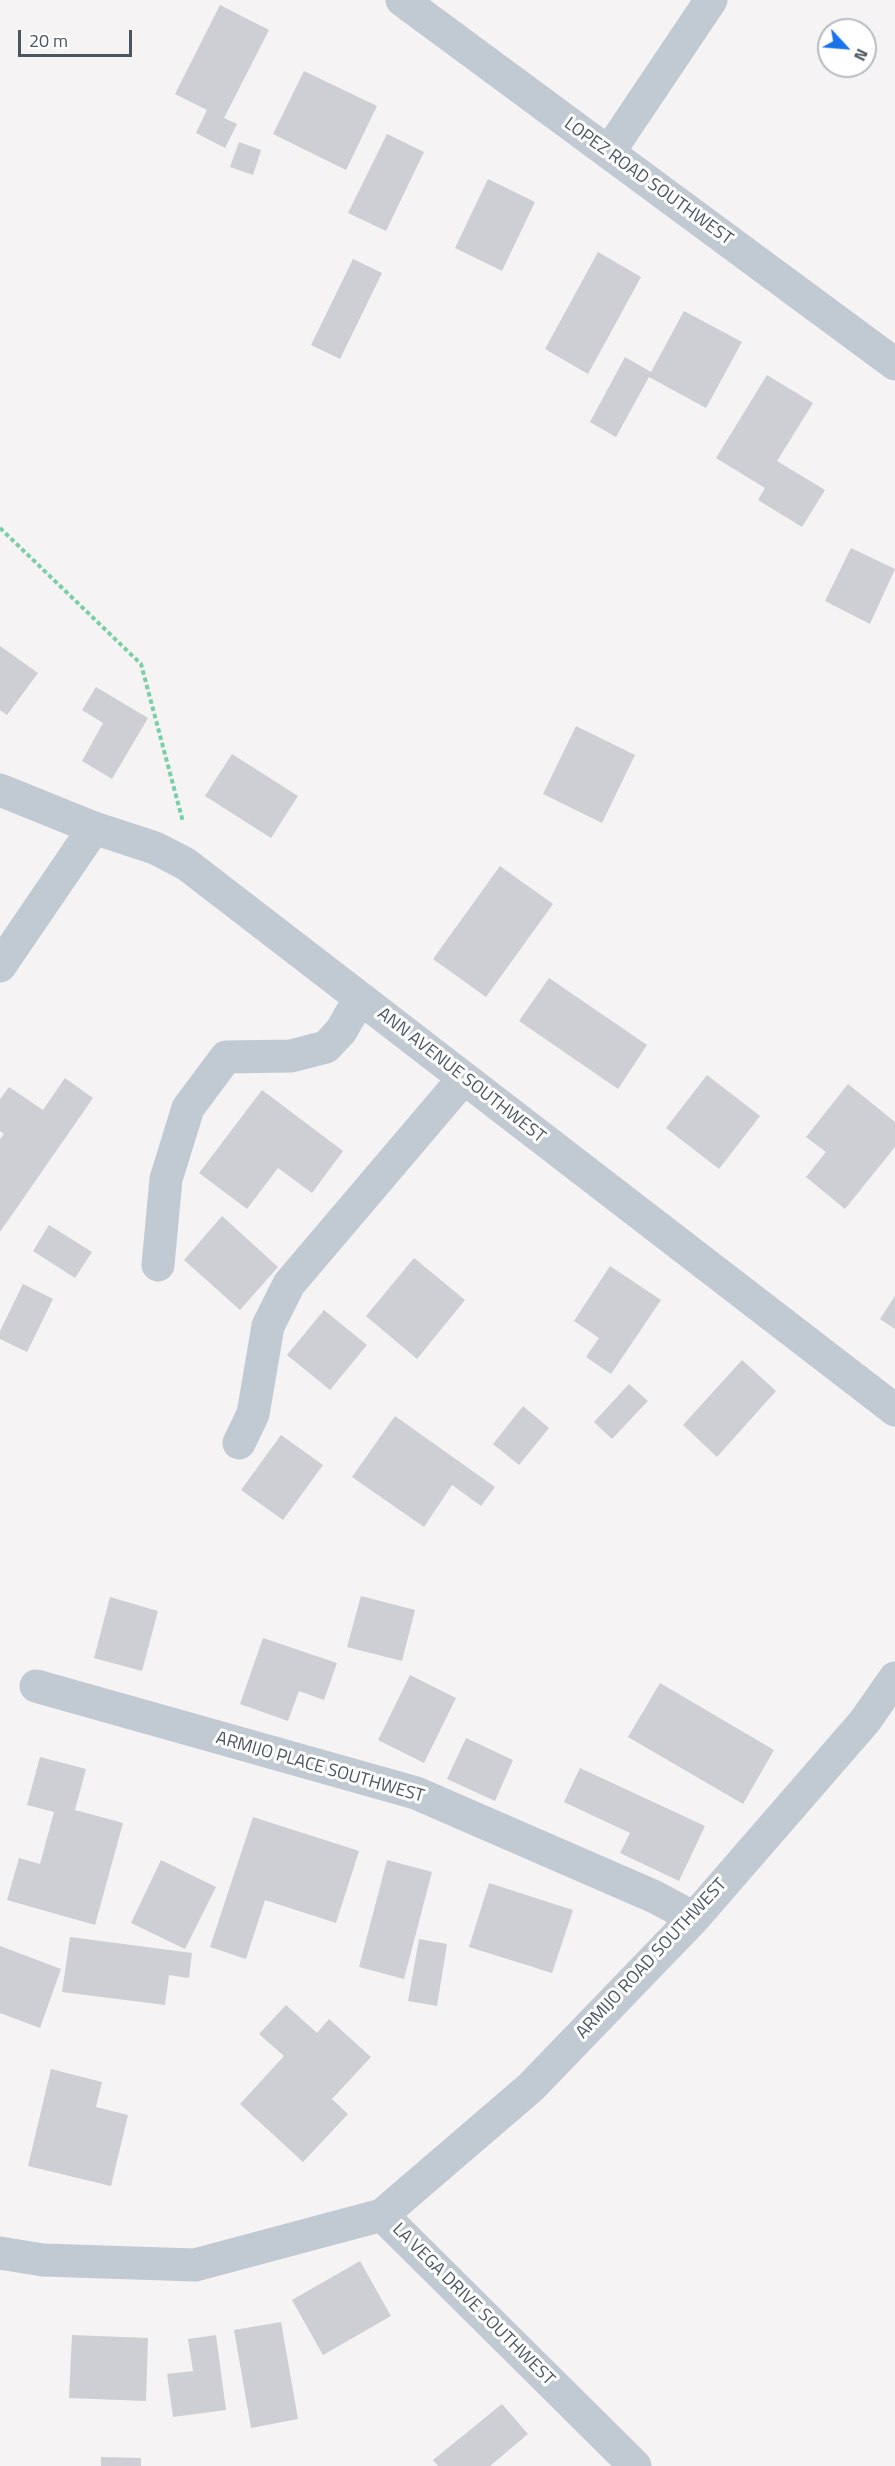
<!DOCTYPE html>
<html>
<head>
<meta charset="utf-8">
<style>
	body { margin:0 }
	#map { position:relative; width:895px; height:2466px; overflow:hidden; background:#f5f3f3; font-family:"Titillium Web",sans-serif }
	canvas { display:block }
	.north { position:absolute; left:817px; top:18px; width:60px; height:60px; box-sizing:border-box; background:#fff; border:2px solid #b7bbc0; border-radius:50%; rotate:116deg; font-size:16px; font-weight:700; line-height:24px; text-align:center; color:#4a5661 }
	.north::after { content:''; display:block; margin:auto; width:21px; height:27px; background:#1a73e8; clip-path:polygon(50% 0,100% 100%,50% 72%,0 100%) }
	.scale { position:absolute; left:18px; top:30px; width:114px; height:27px; box-sizing:border-box; border:3px solid #4a5661; border-top:0; padding-left:8px; font-size:18px; line-height:21px; white-space:nowrap; color:#4a5661; -webkit-text-stroke:4px #fff; paint-order:stroke }
</style>
</head>
<body>
<div id="map">
<canvas width="895" height="2466"></canvas>
<div class="north">N</div>
<div class="scale">20 m</div>
</div>
<script>
const c = document.querySelector('canvas').getContext('2d');
c.lineJoin = 'round';
function fillPath(path, color) { c.fillStyle = color; c.fill(path, 'evenodd'); }
const poly = rows => new Path2D(rows.map(r => 'M' + r).join(''));
function strokePath(path, color, width, dash) { c.strokeStyle = color; c.lineWidth = width; c.lineCap = dash ? 'butt' : 'round'; c.setLineDash(dash || []); c.stroke(path); }
function drawText(font, color, halo, rows, align = 'center') {
  c.font = font + ' "Titillium Web",sans-serif'; c.lineWidth = 6; c.setLineDash([]); c.textBaseline = 'middle'; c.strokeStyle = halo; c.fillStyle = color; for (const [text, x, y, turn = 0] of rows) {
    c.save(); c.translate(x, y); c.rotate((+turn || 0) * Math.PI / 180); c.textAlign = isNaN(turn) ? turn : align; if (halo) c.strokeText(text, 0, 0); c.fillText(text, 0, 0); c.restore();
  }
}
fillPath(poly([
	[220,5,269,30,224,118,237,124,225,148,196,133,207,110,175,94],
	[304,71,377,106,346,170,273,134],
	[387,134,424,152,386,231,348,213],
	[239,142,261,150,253,175,230,167],
	[488,179,535,202,502,271,455,248],
	[598,252,641,277,588,374,545,349],
	[353,259,382,273,340,359,311,345],
	[684,311,742,342,706,408,649,377,616,437,590,422,625,357,651,372],
	[767,375,813,403,777,461,825,490,802,527,758,500,765,488,716,458],
	[851,548,895,569,870,624,825,601],
	[0,646,38,673,7,715,0,710],
	[96,687,148,718,112,779,82,761,103,723,82,710],
	[576,726,635,755,602,823,543,794],
	[232,754,298,796,271,838,205,796],
	[500,866,553,904,486,997,433,959],
	[549,978,647,1045,618,1089,519,1021],
	[707,1075,760,1116,719,1169,666,1128],
	[65,1078,93,1098,0,1232,0,1139,4,1134,0,1131,0,1099,9,1087,43,1110],
	[848,1084,895,1122,895,1147,845,1209,806,1177,826,1152,806,1137],
	[262,1090,343,1151,312,1193,278,1168,247,1209,199,1173],
	[222,1216,278,1267,240,1310,184,1260],
	[49,1225,92,1252,75,1278,33,1251],
	[414,1258,465,1300,417,1359,366,1316],
	[610,1266,661,1300,611,1374,586,1357,599,1338,574,1321],
	[23,1284,53,1299,27,1352,0,1339,0,1331],
	[895,1296,895,1329,880,1319],
	[324,1310,367,1345,330,1390,287,1355],
	[742,1360,776,1391,717,1457,683,1425],
	[629,1384,648,1401,612,1439,594,1422],
	[523,1406,549,1428,519,1465,493,1444],
	[395,1416,495,1487,481,1506,452,1485,424,1527,352,1477],
	[281,1435,323,1465,283,1520,241,1490],
	[361,1596,415,1610,402,1661,347,1647],
	[110,1597,158,1611,142,1671,94,1658],
	[263,1638,337,1663,324,1700,299,1691,288,1721,240,1704],
	[410,1675,456,1698,424,1763,378,1740],
	[660,1683,774,1750,743,1804,628,1737],
	[466,1738,513,1760,495,1801,447,1779],
	[40,1757,86,1769,75,1810,123,1823,95,1925,7,1900,19,1858,40,1864,54,1812,27,1805],
	[580,1768,705,1826,679,1881,620,1853,630,1833,564,1802],
	[253,1817,359,1851,336,1923,265,1900,246,1959,210,1947],
	[161,1860,216,1887,185,1949,131,1923],
	[387,1860,432,1872,404,1979,359,1967],
	[489,1883,573,1910,552,1973,469,1947],
	[70,1937,192,1953,189,1978,169,1975,165,2005,62,1992],
	[419,1939,447,1944,437,2006,408,2001],
	[0,1946,61,1969,40,2028,0,2013],
	[286,2005,317,2033,329,2019,371,2057,332,2099,348,2114,303,2162,240,2104,284,2056,259,2034],
	[51,2069,102,2082,96,2107,128,2115,111,2186,28,2166],
	[360,2261,391,2316,323,2355,292,2300],
	[281,2322,298,2419,251,2428,234,2330],
	[72,2335,148,2338,146,2401,69,2398],
	[216,2335,226,2410,173,2417,167,2374,193,2371,188,2339],
	[502,2404,528,2434,490,2466,438,2466,433,2460],
	[101,2457,141,2458,141,2466,101,2466]
]), '#cdcfd5');
strokePath(poly([
	[0,528,141,664,183,822]
]), '#7ad0a6', 4, [4.5, 3]);
strokePath(poly([
	[402,0,895,364],
	[609,152,711,0],
	[0,790,94,828,155,848,186,864,895,1410],
	[0,966,94,828],
	[158,1265,166,1179,188,1108,226,1057,291,1056,326,1047,341,1031,360,998],
	[239,1443,253,1414,268,1326,289,1284,464,1078],
	[36,1686,416,1793,655,1897,694,1918],
	[382,2215,635,2466],
	[0,2253,43,2260,195,2265,382,2215,531,2087,694,1918,865,1721,895,1678]
]), '#c1cad2', 33);
drawText('18px', '#4a5661', '#fff', [
	["LOPEZ ROAD SOUTHWEST",648,182,36],
	["ANN AVENUE SOUTHWEST",461,1076,38],
	["ARMIJO PLACE SOUTHWEST",320,1768,16],
	["ARMIJO ROAD SOUTHWEST",652,1959,-47],
	["LA VEGA DRIVE SOUTHWEST",473,2305,45]
]);
</script>
</body>
</html>
